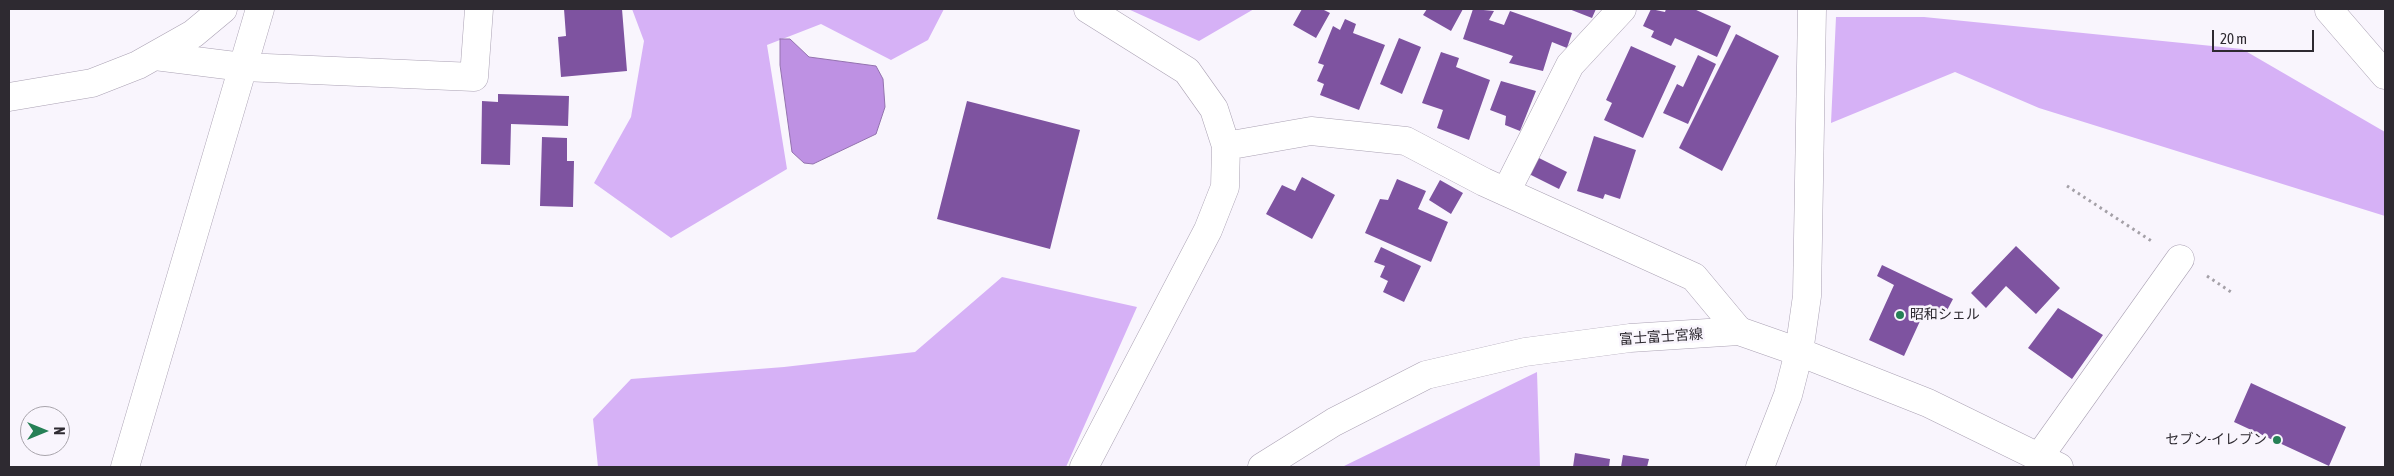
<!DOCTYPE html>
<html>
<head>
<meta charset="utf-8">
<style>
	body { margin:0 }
	#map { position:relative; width:2394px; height:476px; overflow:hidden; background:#f9f5fd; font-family:"Asap Condensed",sans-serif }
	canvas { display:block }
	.frame { position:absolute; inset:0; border:10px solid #2e2a31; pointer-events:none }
	.north { position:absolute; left:20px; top:406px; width:50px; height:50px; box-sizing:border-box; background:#f9f5fd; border:1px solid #a8a4ab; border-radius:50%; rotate:90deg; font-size:14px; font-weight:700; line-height:20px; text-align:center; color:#2e2a31 }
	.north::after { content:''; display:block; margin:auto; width:18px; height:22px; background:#268056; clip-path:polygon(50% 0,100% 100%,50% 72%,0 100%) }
	.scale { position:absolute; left:2212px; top:30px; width:102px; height:22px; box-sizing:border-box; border:2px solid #2e2a31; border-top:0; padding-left:6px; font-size:15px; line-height:18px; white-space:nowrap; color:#2e2a31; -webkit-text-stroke:4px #f9f5fd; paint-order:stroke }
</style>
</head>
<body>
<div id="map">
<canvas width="2394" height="476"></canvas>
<div class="frame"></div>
<div class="north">N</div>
<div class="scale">20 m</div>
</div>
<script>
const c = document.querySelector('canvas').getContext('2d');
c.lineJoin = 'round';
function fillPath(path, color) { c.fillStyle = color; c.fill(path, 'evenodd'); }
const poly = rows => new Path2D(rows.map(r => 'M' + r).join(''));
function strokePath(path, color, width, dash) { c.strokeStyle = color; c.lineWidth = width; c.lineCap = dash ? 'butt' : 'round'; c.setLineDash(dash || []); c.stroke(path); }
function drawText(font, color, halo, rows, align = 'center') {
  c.font = font + ' "Asap Condensed","Noto Sans JP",sans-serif'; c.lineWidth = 5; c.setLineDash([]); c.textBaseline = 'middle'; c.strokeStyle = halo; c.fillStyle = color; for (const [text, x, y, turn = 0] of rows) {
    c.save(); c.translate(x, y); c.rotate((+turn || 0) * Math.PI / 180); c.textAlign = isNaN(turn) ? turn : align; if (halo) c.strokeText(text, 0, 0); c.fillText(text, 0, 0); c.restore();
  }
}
fillPath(poly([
	[632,9,944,9,928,40,891,60,821,24,767,45,787,169,671,238,594,183,631,117,644,41],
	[1128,9,1254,9,1199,41],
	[1836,17,1924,17,2242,49,2385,132,2385,216,2039,108,1955,72,1831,123],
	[1002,277,1137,307,1066,467,598,467,593,419,631,379,784,367,915,352],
	[1537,372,1540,467,1342,467]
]), '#d6b1f6');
const water = poly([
	[780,39,790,39,809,57,876,66,883,79,885,107,876,134,813,164,804,163,792,152,780,65,780,39]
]);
fillPath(water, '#be91e3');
strokePath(water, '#9372ae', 1);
fillPath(poly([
	[564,9,622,9,627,71,561,77,558,37,566,36],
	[1302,9,1322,9,1330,13,1316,38,1293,25],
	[1427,9,1463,9,1451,31,1423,15],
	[1473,9,1494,11,1489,20,1504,25,1510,11,1572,33,1567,48,1552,42,1543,71,1509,63,1513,56,1463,39],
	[1569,9,1596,9,1592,18],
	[1651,9,1665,12,1666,9,1694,9,1731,26,1717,57,1675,38,1671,46,1651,37,1654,31,1643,26],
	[1345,19,1356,24,1353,33,1385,45,1359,110,1320,95,1324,84,1317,81,1324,65,1318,63,1333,26,1340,30],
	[1736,34,1779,56,1722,171,1679,148],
	[1399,38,1421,47,1402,94,1380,84],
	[1631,46,1676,66,1643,138,1604,120,1612,103,1606,100],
	[1441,52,1459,58,1456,67,1490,80,1469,140,1437,128,1443,110,1422,103],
	[1698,55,1716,64,1688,124,1663,113,1677,84,1683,87],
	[1501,81,1536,91,1520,131,1505,125,1506,116,1490,110],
	[498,94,569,96,568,126,511,124,510,165,481,164,482,101,498,102],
	[967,101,1080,130,1050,249,937,219],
	[1594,136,1636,150,1620,199,1605,194,1603,199,1577,191],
	[542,137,567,138,567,161,574,161,573,207,540,206],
	[1537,157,1567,172,1559,189,1529,174],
	[1302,177,1335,195,1312,239,1266,214,1282,185,1295,191],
	[1397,179,1426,191,1418,209,1448,222,1431,262,1365,233,1380,199,1388,200],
	[1440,180,1463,193,1451,214,1429,200],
	[2016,246,2060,288,2036,314,2006,286,1986,308,1971,293],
	[1381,247,1421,266,1404,302,1383,292,1388,281,1380,277,1385,266,1374,262],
	[1882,265,1953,299,1944,316,1926,308,1904,356,1869,340,1894,285,1877,276],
	[2058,308,2103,335,2072,379,2028,348],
	[2251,383,2346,427,2329,466,2234,422],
	[1575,453,1610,459,1609,467,1573,467],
	[1623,455,1649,459,1647,467,1621,467]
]), '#7e53a0');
const minor = poly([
	[2329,10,2385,75],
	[155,56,243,67,474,77,479,9],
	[9,97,92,83,138,65,193,34,223,9],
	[1226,146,1311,131,1406,141,1484,182,1694,277,1739,331],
	[1506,192,1570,65,1622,9],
	[2039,457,2180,259],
	[125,467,260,9],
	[1084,467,1208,230,1225,187,1226,146,1214,109,1187,71,1088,9],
	[1760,467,1788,395,1799,352,1807,296,1812,9]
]);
const major = poly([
	[1262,467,1334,422,1426,375,1525,352,1630,338,1739,331,1799,352,1928,403,2059,467]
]);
strokePath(minor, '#aaa1b3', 29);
strokePath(major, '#aaa1b3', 29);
strokePath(poly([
	[2067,186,2153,242],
	[2207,276,2231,292]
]), '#a4a0a7', 3, [2.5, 4]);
strokePath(minor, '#fff', 28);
strokePath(major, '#fff', 28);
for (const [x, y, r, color] of [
	[1900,315,5,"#268056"],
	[2277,440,5,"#268056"]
]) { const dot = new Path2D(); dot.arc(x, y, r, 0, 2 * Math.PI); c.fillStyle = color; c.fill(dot); strokePath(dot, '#f9f5fd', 2); }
drawText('14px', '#2e2a31', '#f9f5fd', [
	["昭和シェル",1910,315],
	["セブン-イレブン",2267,440,"right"]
], 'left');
drawText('14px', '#2e2a31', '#f9f5fd', [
	["富士富士宮線",1661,337,-4]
]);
</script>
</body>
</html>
